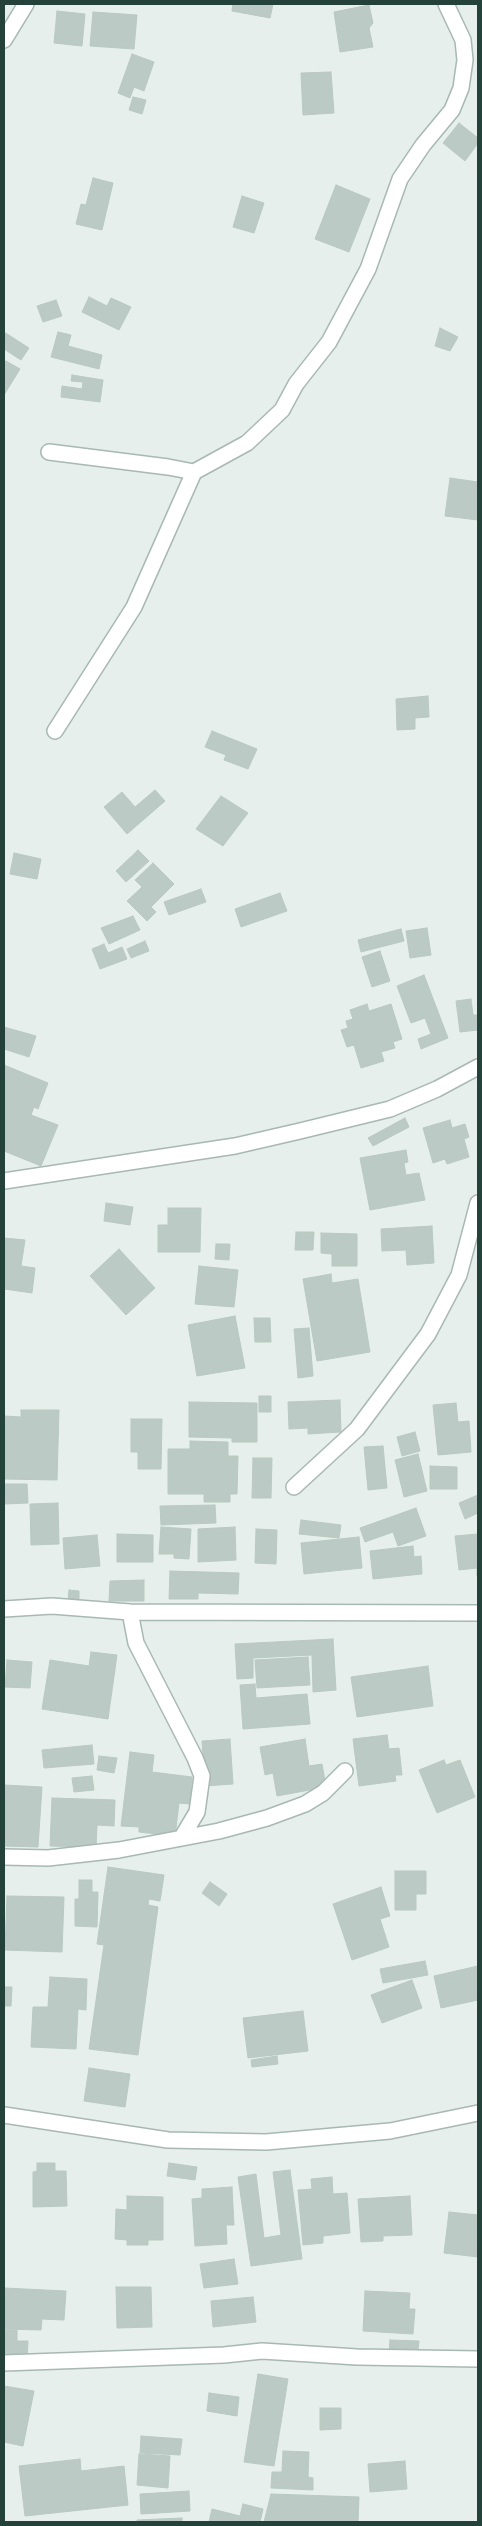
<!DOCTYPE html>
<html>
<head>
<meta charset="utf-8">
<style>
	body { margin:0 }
	#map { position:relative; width:482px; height:2526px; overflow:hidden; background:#e6efeb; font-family:"Open Sans",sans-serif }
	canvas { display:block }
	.frame { position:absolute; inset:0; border:5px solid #24423a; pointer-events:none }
</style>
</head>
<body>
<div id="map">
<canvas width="482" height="2526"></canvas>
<div class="frame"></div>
</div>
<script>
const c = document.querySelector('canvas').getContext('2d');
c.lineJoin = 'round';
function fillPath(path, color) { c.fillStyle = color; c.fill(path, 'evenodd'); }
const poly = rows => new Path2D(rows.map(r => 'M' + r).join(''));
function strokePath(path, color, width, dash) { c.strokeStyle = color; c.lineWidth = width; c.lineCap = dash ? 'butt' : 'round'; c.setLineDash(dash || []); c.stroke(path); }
const building = poly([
	[233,4,273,4,270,18,232,11,233,4],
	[369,5,373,23,369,28,373,47,340,52,334,12,369,5],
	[57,11,85,14,82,46,54,43,57,11],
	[93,12,137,15,134,49,90,46,93,12],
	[132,54,154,62,144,91,134,87,130,98,118,93,132,54],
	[331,72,334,113,303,115,301,73,331,72],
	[133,97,146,100,142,114,129,110,133,97],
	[459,123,478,138,478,143,465,161,443,143,459,123],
	[93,178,113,183,102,230,76,224,81,204,86,205,93,178],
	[336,185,370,199,349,252,315,239,336,185],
	[242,196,264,203,254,233,233,227,242,196],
	[89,297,107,306,111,298,131,307,119,330,82,312,89,297],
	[56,300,62,316,43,322,37,306,56,300],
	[440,328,458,337,450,351,435,346,440,328],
	[4,332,29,348,21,360,4,349,4,332],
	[58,332,71,335,68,346,102,355,99,369,51,357,58,332],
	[6,361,20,369,4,395,4,364,6,361],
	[72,375,103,380,100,402,61,397,62,386,82,389,83,382,71,381,72,375],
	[450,478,478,482,478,520,445,516,450,478],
	[428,696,429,717,415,718,415,729,397,730,396,699,428,696],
	[212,731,257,749,248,769,224,760,226,755,205,747,212,731],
	[155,790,165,801,127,834,104,807,122,792,135,807,155,790],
	[221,796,248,813,223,846,196,829,221,796],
	[138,850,149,861,126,882,116,871,138,850],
	[14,853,41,859,37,879,10,874,14,853],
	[153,863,174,884,151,907,156,912,147,921,127,901,142,887,135,880,153,863],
	[201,889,206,902,169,915,164,902,201,889],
	[280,893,287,911,241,927,235,909,280,893],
	[133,916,140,930,109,944,101,928,133,916],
	[427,928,431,955,410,958,406,931,427,928],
	[401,929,404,941,361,952,358,940,401,929],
	[145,941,149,951,131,958,127,949,145,941],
	[104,944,108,953,122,947,127,959,100,969,92,949,104,944],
	[380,951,390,981,372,987,362,957,380,951],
	[424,975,448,1038,421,1049,418,1039,431,1034,425,1018,411,1023,397,986,424,975],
	[471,999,473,1015,478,1015,478,1030,460,1032,456,1001,471,999],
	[367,1004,369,1011,391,1004,402,1039,393,1042,395,1048,381,1052,384,1061,361,1068,354,1045,347,1047,341,1030,348,1028,346,1021,353,1019,350,1010,367,1004],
	[4,1027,36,1036,29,1057,4,1049,4,1027],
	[4,1065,48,1083,38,1109,34,1107,31,1115,58,1125,41,1166,4,1151,4,1065],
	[405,1118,409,1127,373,1146,368,1138,405,1118],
	[450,1120,452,1128,465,1124,469,1137,464,1139,469,1157,447,1164,445,1159,433,1163,423,1128,450,1120],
	[406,1150,408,1162,404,1163,406,1175,419,1173,425,1200,370,1210,360,1158,406,1150],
	[106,1203,133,1207,130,1225,104,1221,106,1203],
	[168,1208,201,1208,200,1252,158,1252,158,1225,168,1225,168,1208],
	[432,1226,434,1263,407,1265,406,1250,382,1251,381,1229,432,1226],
	[296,1232,314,1232,313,1250,295,1250,296,1232],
	[321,1233,357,1234,357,1266,332,1266,332,1254,321,1253,321,1233],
	[4,1238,25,1240,21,1266,35,1268,32,1293,4,1289,4,1238],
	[216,1244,230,1244,229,1260,215,1259,216,1244],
	[119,1249,155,1288,126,1315,90,1276,119,1249],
	[199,1266,238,1270,234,1307,195,1304,199,1266],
	[331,1274,332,1283,358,1279,370,1352,317,1361,303,1279,331,1274],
	[235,1316,245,1368,197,1376,188,1325,235,1316],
	[254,1318,270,1318,271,1342,255,1342,254,1318],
	[309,1328,313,1376,298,1378,294,1329,309,1328],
	[259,1396,271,1396,271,1412,259,1412,259,1396],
	[340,1400,341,1432,308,1434,308,1428,289,1429,288,1402,340,1400],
	[189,1402,257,1403,257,1442,232,1442,232,1438,189,1437,189,1402],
	[456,1403,458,1422,469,1421,471,1452,438,1455,433,1405,456,1403],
	[21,1410,59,1410,57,1480,4,1479,4,1416,21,1417,21,1410],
	[131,1419,162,1419,161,1469,138,1469,138,1452,131,1452,131,1419],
	[415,1432,420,1451,402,1456,397,1437,415,1432],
	[190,1441,228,1442,228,1456,238,1456,237,1494,230,1494,230,1502,204,1502,204,1494,168,1494,168,1449,190,1449,190,1441],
	[383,1446,387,1488,368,1490,364,1447,383,1446],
	[418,1454,427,1491,404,1497,395,1460,418,1454],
	[253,1458,272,1458,271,1498,252,1498,253,1458],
	[430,1466,457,1467,457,1489,430,1489,430,1466],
	[4,1484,27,1484,28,1503,4,1504,4,1484],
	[478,1495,478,1513,465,1519,459,1503,478,1495],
	[58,1503,59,1544,31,1545,30,1504,58,1503],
	[215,1505,216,1523,161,1525,160,1506,215,1505],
	[416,1508,426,1536,398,1546,393,1532,365,1542,360,1528,416,1508],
	[301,1520,341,1525,339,1538,299,1534,301,1520],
	[161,1527,191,1529,189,1559,174,1558,174,1554,159,1554,161,1527],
	[235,1527,236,1560,198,1562,198,1529,235,1527],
	[256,1529,277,1530,276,1564,255,1563,256,1529],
	[117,1534,153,1535,153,1562,117,1562,117,1534],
	[478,1534,478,1576,477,1576,477,1568,459,1570,455,1536,478,1534],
	[97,1535,100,1566,65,1569,63,1538,97,1535],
	[359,1537,362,1568,304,1574,301,1543,359,1537],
	[413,1546,414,1557,421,1556,422,1574,373,1579,370,1551,413,1546],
	[170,1571,239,1573,238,1594,198,1593,198,1599,169,1599,170,1571],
	[144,1580,144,1601,109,1601,110,1581,144,1580],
	[69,1590,79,1591,79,1601,68,1601,69,1590],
	[333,1639,336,1690,313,1692,312,1655,253,1658,253,1678,237,1679,235,1644,333,1639],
	[91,1652,117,1655,108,1719,42,1709,50,1660,89,1666,91,1652],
	[308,1657,310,1685,257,1688,255,1660,308,1657],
	[7,1660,32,1662,30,1688,5,1687,7,1660],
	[428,1666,433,1706,357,1717,351,1677,428,1666],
	[255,1684,256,1698,307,1694,310,1724,243,1729,240,1685,255,1684],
	[387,1735,389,1749,399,1748,402,1775,395,1775,396,1781,359,1786,353,1739,387,1735],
	[230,1739,233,1784,205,1786,202,1741,230,1739],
	[305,1739,309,1766,322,1764,326,1787,277,1796,273,1773,265,1775,260,1747,305,1739],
	[92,1745,94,1764,44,1768,42,1750,92,1745],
	[130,1752,154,1755,152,1772,192,1777,189,1804,179,1803,175,1836,139,1832,139,1827,121,1826,130,1752],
	[99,1756,117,1758,114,1773,97,1770,99,1756],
	[444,1760,446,1765,460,1760,475,1797,437,1813,419,1770,444,1760],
	[92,1776,94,1790,74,1792,72,1778,92,1776],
	[4,1785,42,1787,38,1847,4,1846,4,1785],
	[52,1798,115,1800,114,1826,97,1825,96,1847,50,1846,52,1798],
	[108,1867,164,1875,160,1901,149,1899,148,1905,158,1907,138,2055,89,2049,104,1945,97,1944,108,1867],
	[395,1871,426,1871,426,1894,416,1894,416,1910,395,1910,395,1871],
	[79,1880,92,1880,92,1892,98,1892,97,1927,75,1926,75,1899,79,1899,79,1880],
	[210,1882,227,1894,219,1906,202,1893,210,1882],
	[381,1887,390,1916,380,1919,389,1947,352,1960,333,1904,381,1887],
	[7,1896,64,1897,62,1952,5,1950,7,1896],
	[425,1961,428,1975,383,1983,380,1969,425,1961],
	[478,1966,478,2000,441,2008,434,1976,478,1966],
	[50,1977,87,1979,86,2010,78,2009,76,2049,31,2047,33,2007,48,2007,50,1977],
	[412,1980,422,2008,382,2023,371,1995,412,1980],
	[4,1987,12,1987,11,2006,4,2006,4,1987],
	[303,2011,308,2051,248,2058,243,2018,303,2011],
	[277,2056,278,2064,252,2067,251,2060,277,2056],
	[89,2068,130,2074,125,2107,84,2101,89,2068],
	[37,2163,55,2163,55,2171,66,2171,67,2206,33,2207,33,2172,37,2171,37,2163],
	[169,2163,197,2167,195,2180,167,2176,169,2163],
	[290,2170,302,2259,251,2266,238,2177,256,2174,264,2238,281,2235,273,2172,290,2170],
	[332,2177,333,2194,347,2193,350,2233,323,2236,323,2243,303,2245,298,2190,312,2189,311,2179,332,2177],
	[232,2187,234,2225,226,2225,227,2244,195,2246,192,2199,202,2198,202,2189,232,2187],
	[127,2196,163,2197,163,2240,148,2240,148,2245,127,2245,127,2240,115,2239,116,2209,127,2210,127,2196],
	[410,2196,412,2235,383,2236,383,2241,361,2242,358,2199,410,2196],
	[449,2212,478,2215,478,2257,444,2253,449,2212],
	[234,2259,238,2284,204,2288,200,2264,234,2259],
	[116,2287,151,2287,152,2327,117,2328,116,2287],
	[4,2288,66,2291,64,2320,42,2319,41,2330,4,2329,4,2288],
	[365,2291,410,2293,409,2309,415,2309,413,2334,363,2331,365,2291],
	[253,2297,256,2322,213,2327,211,2301,253,2297],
	[4,2330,17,2330,17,2341,28,2341,27,2362,4,2361,4,2330],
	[390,2340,419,2341,417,2358,389,2356,390,2340],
	[258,2374,288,2379,274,2466,244,2462,258,2374],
	[4,2386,34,2391,23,2446,4,2442,4,2386],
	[209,2393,239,2397,237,2416,207,2411,209,2393],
	[320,2408,341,2408,341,2429,320,2430,320,2408],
	[141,2436,182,2439,180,2455,140,2453,141,2436],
	[283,2451,309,2452,308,2477,313,2478,313,2490,271,2488,272,2472,282,2472,283,2451],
	[139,2454,170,2456,168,2488,137,2485,139,2454],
	[80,2459,81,2471,124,2466,128,2505,25,2516,19,2466,80,2459],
	[405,2461,407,2489,370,2492,368,2464,405,2461],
	[189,2491,190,2511,141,2514,140,2494,189,2491],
	[271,2494,359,2497,358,2522,264,2522,271,2494],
	[243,2504,263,2509,260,2522,209,2522,212,2509,240,2516,243,2504],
	[182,2518,182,2522,137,2522,137,2520,182,2518]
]);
fillPath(building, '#bbcac4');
strokePath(building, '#b8c9c2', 1);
const street = poly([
	[4,40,26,4],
	[49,452,168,467,194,472,247,443,282,410,296,384,329,342,368,269,400,179,423,145,452,110,461,88,465,60,463,40,446,4],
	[55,731,134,607,194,472],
	[4,1181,235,1146,300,1131,390,1109,437,1089,478,1067],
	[294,1487,357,1429,428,1334,459,1275,478,1203],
	[4,1609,52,1606,130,1612,478,1613],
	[130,1612,136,1643,195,1758,202,1776,197,1812,182,1837],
	[4,1857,48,1858,119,1850,219,1831,267,1818,305,1804,323,1793,345,1771],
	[4,2115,168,2140,266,2142,390,2131,478,2113],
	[4,2363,224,2355,262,2351,357,2357,478,2359]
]);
strokePath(street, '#a8b8b2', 18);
strokePath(street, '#fff', 15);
</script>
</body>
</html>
